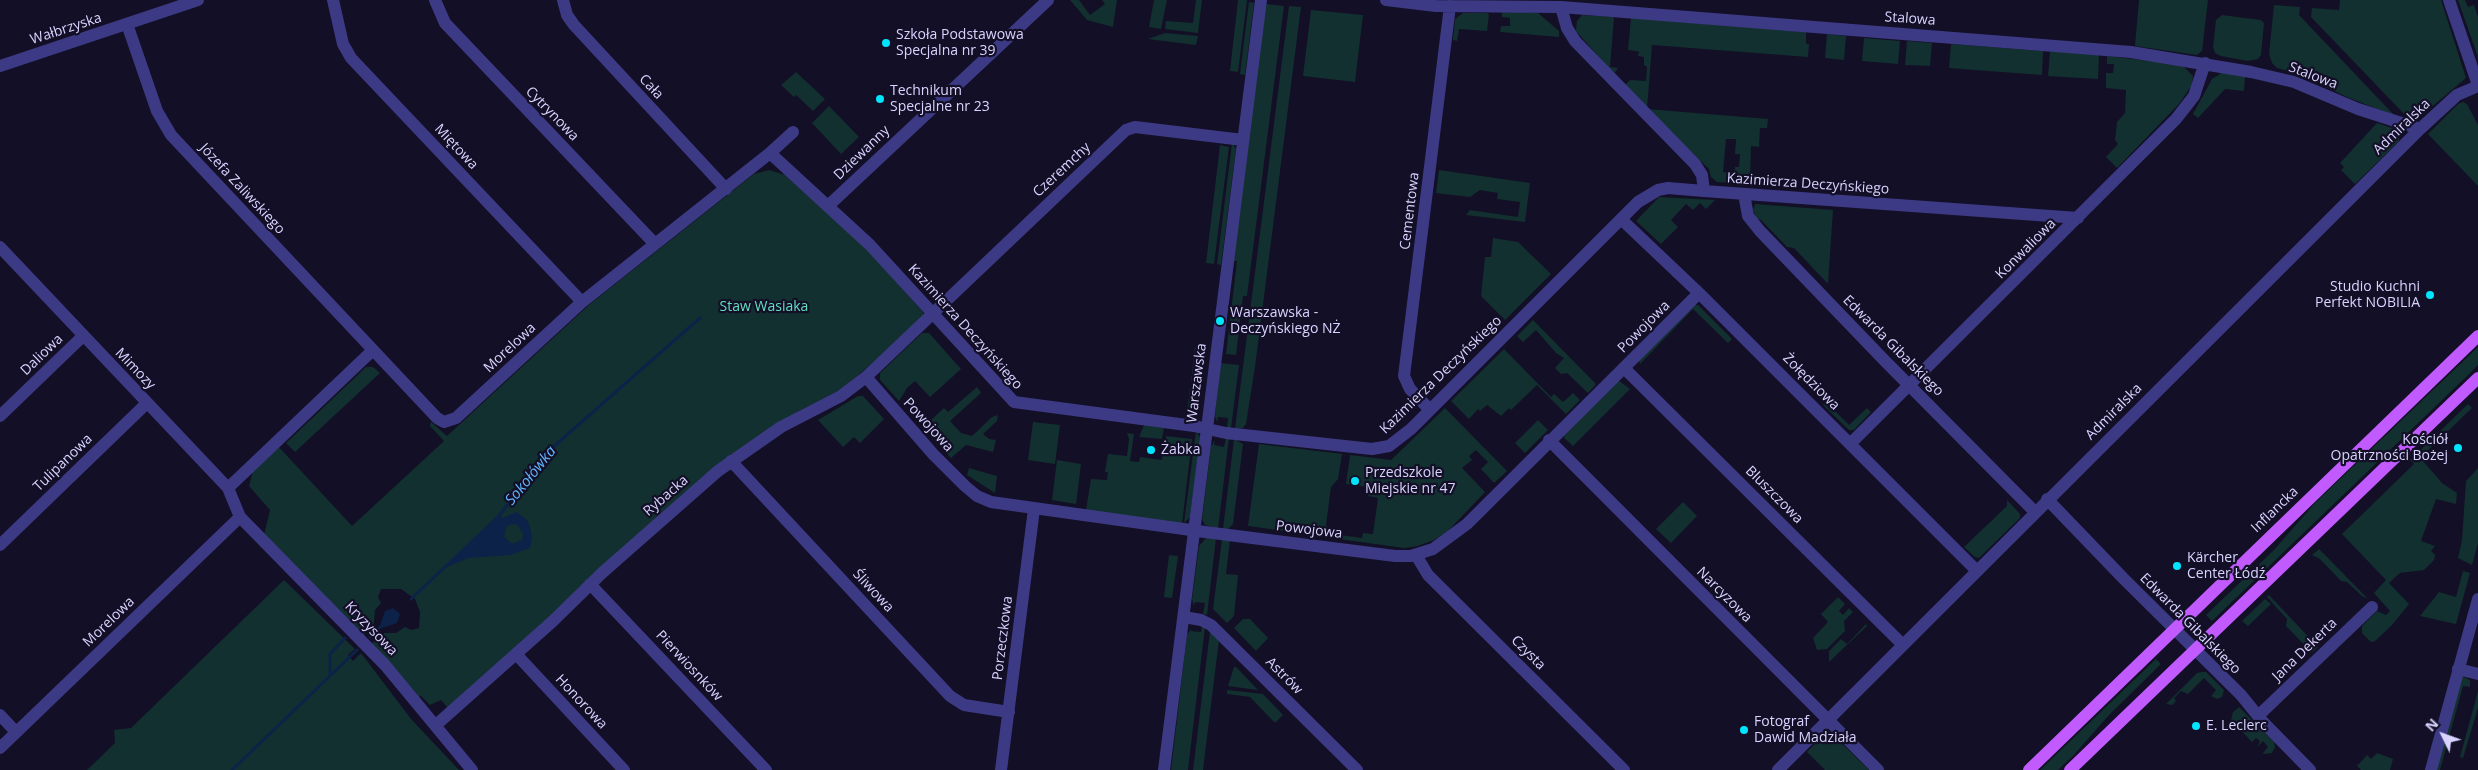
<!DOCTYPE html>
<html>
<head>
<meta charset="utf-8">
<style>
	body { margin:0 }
	#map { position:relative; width:2478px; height:770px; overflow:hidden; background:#130f26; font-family:"Open Sans",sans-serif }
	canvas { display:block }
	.north { position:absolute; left:2418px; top:710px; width:50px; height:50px; -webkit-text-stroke:4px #130f26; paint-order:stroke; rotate:312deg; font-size:14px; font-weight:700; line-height:20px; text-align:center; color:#d9d4ff }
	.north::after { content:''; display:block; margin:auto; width:18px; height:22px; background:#d9d4ff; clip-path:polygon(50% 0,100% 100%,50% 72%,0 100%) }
</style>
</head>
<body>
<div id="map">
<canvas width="2478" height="770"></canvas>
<div class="north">N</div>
</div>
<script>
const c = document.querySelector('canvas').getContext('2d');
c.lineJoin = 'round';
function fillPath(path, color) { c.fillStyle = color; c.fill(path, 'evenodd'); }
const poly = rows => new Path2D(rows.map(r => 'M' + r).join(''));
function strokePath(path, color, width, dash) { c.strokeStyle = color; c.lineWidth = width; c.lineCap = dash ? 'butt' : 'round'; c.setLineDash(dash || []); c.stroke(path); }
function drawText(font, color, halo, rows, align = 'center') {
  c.font = font + ' "Open Sans",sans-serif'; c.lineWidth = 4.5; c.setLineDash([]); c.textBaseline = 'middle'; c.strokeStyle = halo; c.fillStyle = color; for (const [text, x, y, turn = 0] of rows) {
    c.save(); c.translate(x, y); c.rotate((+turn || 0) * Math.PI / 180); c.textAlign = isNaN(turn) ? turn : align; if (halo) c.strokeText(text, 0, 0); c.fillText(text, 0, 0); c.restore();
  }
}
fillPath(poly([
	[1070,0,1079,0,1090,15,1105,4,1102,0,1117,0,1113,27,1087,20],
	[1154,0,1167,0,1161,29,1149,27],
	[1196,0,1202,0,1198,33,1165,29,1166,21,1193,23],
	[1238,0,1247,0,1238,72,1230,71],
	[2139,0,2208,0,2202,51,2197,55,2135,46],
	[2340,0,2441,0,2466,78,2428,110,2417,115,2406,116,2311,17,2312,8,2339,10],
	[2458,0,2465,0,2468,7,2474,5,2478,17,2478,57],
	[1249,2,1254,3,1245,75,1240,74],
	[1266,4,1284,6,1247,296,1243,296,1236,355,1226,354,1237,261,1233,261],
	[2274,5,2300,7,2299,15,2395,116,2347,97,2294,72,2277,68,2272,63,2269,54],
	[1289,6,1301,7,1255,367,1246,424,1243,428,1235,429],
	[1311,10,1363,15,1355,82,1303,76],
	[1502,11,1538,13,1559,31,1559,37,1500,32,1501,26,1510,26,1510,18,1502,17],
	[1463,13,1487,13,1489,15,1487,31,1459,29,1457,41,1453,40,1455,19],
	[1582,15,1614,17,1610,67,1618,68,1614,74,1576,31,1577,21],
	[2222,15,2261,20,2264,23,2261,55,2258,59,2248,61,2221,56,2215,53,2213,47,2216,20],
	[1631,18,1806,32,1806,44,1809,44,1808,57,1652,45,1647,109,1768,119,1767,128,1760,128,1759,147,1751,146,1750,182,1734,181,1735,167,1739,167,1740,154,1735,154,1736,139,1726,139,1723,172,1732,173,1731,183,1717,182,1711,177,1709,169,1647,109,1625,85,1630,80,1646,81,1647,67,1644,65,1644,57,1638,56,1639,52,1636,51,1628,50],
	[1165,33,1198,36,1196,45,1148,39],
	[1827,34,1846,36,1844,60,1825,58],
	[1864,38,1900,41,1898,64,1862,61],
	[1907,41,1932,43,1930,66,1905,65],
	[1951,44,2043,51,2042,75,1949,68],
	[2050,51,2099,55,2098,79,2048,76],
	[2107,56,2176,64,2184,67,2193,76,2192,85,2179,104,2117,168,2106,157,2118,144,2115,140,2117,122,2125,113,2126,90,2106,88,2106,73,2113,73,2114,64,2107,64],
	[796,72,825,99,813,111,796,95,794,97,781,85],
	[2221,72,2245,77,2244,91,2225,89,2198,118,2193,114,2212,79,2220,74],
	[2463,102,2467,104,2478,125,2478,186,2428,134,2458,104],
	[829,106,859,137,841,154,812,123],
	[2377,123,2395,129,2399,132,2399,141,2355,184,2341,170,2344,167,2340,163],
	[1232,143,1236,149,1221,265,1217,264],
	[1220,145,1229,147,1214,264,1206,263],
	[769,170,785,175,859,240,923,312,923,315,878,358,849,383,840,390,797,412,556,612,448,708,441,700,430,705,421,696,419,697,371,644,384,633,396,633,405,627,411,630,419,628,420,612,415,599,401,589,381,589,378,597,381,603,375,610,374,623,363,636,264,535,270,510,249,486,253,471,278,446,352,526,444,441,430,426,431,422,447,436,590,304,754,174],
	[1439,170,1530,183,1525,222,1466,215,1470,210,1518,217,1520,202,1497,199,1498,193,1480,190,1470,197,1436,193],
	[1659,197,1715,200,1706,209,1700,203,1693,210,1686,204,1671,220,1678,227,1661,244,1636,221],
	[1755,204,1833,210,1828,284,1794,248,1787,247,1760,219,1757,220,1753,210],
	[1493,238,1518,242,1551,274,1505,320,1481,296,1485,257,1491,257],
	[1694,305,1698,305,1732,339,1728,343,1693,309,1640,364,1639,360],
	[1533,320,1596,384,1588,393,1567,373,1561,374,1555,368,1564,358,1556,353,1536,330,1523,342,1517,336],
	[922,333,929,333,961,369,930,397,915,381,907,388,899,401,880,380,880,373],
	[1195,347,1203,348,1199,382,1191,381],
	[2478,347,2478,365,2465,378,2212,621,2206,615,2274,550,2315,503],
	[1504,349,1551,397,1554,394,1563,402,1573,393,1580,400,1566,414,1537,385,1511,410,1509,408,1501,416,1487,405,1480,411,1478,409,1469,419,1451,401],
	[1220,363,1239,365,1231,428,1227,428,1228,418,1218,417,1217,422,1215,416],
	[366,367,373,367,380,373,295,452,286,443],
	[1618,380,1630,389,1573,446,1564,438,1565,433],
	[977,387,981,393,950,421,961,433,972,436,992,417,998,415,997,421,983,434,989,439,996,440,993,452,966,445,951,458,923,428,926,425,933,431,936,428,930,421,944,408,948,412],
	[1190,388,1198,389,1193,420,1186,419],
	[858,396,863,396,884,419,860,443,854,437,843,447,818,420],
	[1826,402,1849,425,1867,408,1871,412,1854,430,1849,430,1823,405],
	[2468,404,2472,408,2425,453,2423,461,2442,483,2457,493,2456,504,2436,499,2421,541,2435,546,2431,551,2435,555,2434,560,2424,570,2400,573,2389,583,2409,604,2392,625,2375,641,2371,642,2362,633,2362,626,2377,611,2386,615,2390,611,2374,593,2386,580,2342,534,2414,464,2410,460],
	[1445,408,1507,471,1494,483,1481,469,1488,462,1476,450,1469,456,1472,460,1462,468,1485,492,1447,532,1434,540,1418,546,1404,548,1339,539,1340,535,1362,538,1363,533,1373,534,1378,498,1368,496,1369,487,1346,484,1350,455,1391,460],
	[1538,420,1548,430,1525,453,1515,443],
	[1033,422,1060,425,1055,464,1028,460],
	[1144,425,1164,428,1162,439,1139,437],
	[1196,431,1200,437,1190,517,1184,523],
	[1127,433,1134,434,1130,461,1139,462,1140,457,1162,460,1166,436,1192,439,1182,524,1086,510,1091,479,1107,480,1108,472,1105,472,1108,454,1127,456,1129,439],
	[1226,438,1229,438,1218,529,1205,525,1202,519,1211,446,1215,440,1214,445,1224,447],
	[1234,439,1243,444,1233,524,1228,529,1223,529],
	[1259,444,1342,454,1338,479,1331,487,1326,525,1331,531,1330,537,1248,526],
	[1057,460,1081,464,1076,504,1052,500],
	[969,468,997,476,995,493,967,475],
	[2478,468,2478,543,2472,565,2458,558,2462,540,2466,481],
	[2007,500,2020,514,2020,518,1979,558,1975,557,1964,547,2007,506],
	[1683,502,1697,516,1671,543,1656,529],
	[1206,538,1216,538,1207,615,1203,614,1205,603,1195,602,1194,606,1192,599,1199,546],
	[1222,539,1230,540,1226,574,1238,575,1234,616,1227,623,1213,609],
	[2319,549,2331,561,2368,599,2362,596,2347,582,2341,581,2320,559,2312,555],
	[1169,555,1178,556,1172,598,1164,597],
	[2463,571,2470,573,2456,624,2420,616,2439,592,2456,597],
	[284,580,355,649,348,655,353,661,361,653,411,719,459,770,87,770,115,743,114,730,131,728],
	[2269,595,2318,647,2312,653,2286,626,2287,619,2267,597],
	[1838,597,1845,604,1839,611,1843,615,1849,608,1853,612,1844,621,1845,631,1827,649,1817,650,1813,638,1828,622,1821,614],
	[2265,599,2271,604,2248,626,2242,621],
	[1243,619,1250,619,1268,638,1256,651,1234,628],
	[1866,624,1867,626,1829,662,1829,651,1841,639,1847,644],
	[1202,626,1205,627,1188,770,1171,770,1187,635,1191,629,1191,631,1201,632],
	[1210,631,1219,640,1203,770,1193,770],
	[2156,659,2161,664,2109,715,2073,756,2058,770,2040,770],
	[1234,667,1236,667,1258,690,1228,686],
	[2202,672,2206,672,2224,690,2222,697,2217,699,2211,696,2216,690,2204,678,2188,694,2181,691,2174,698,2176,701,2172,705,2166,704,2197,673],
	[2462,676,2470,680,2470,687,2463,686,2440,770,2436,770],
	[1227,690,1263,694,1283,715,1275,723,1250,697,1227,694],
	[2478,691,2478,708,2463,758,2460,757],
	[2239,707,2274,742,2275,747,2272,753,2264,754,2263,753,2268,747,2263,741,2257,747,2260,741,2256,738,2252,742,2231,720,2233,712],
	[1828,730,1869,770,1825,770,1807,752],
	[2377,753,2393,759,2390,770,2361,770,2357,766,2367,755,2371,759]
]), '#12302f');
fillPath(poly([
	[516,512,526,519,530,526,532,539,530,548,510,555,468,558,443,569,499,516,503,518],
	[512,524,518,525,523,534,522,540,512,544,504,537,507,526],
	[393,608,400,614,397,623,379,629,385,611]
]), '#0c2248');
strokePath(poly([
	[411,599,499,516,544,455,700,318],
	[370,637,380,627],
	[330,676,330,654,345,638],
	[232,770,357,650]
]), '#0c2248', 3);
strokePath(poly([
	[333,0,343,44,351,58,582,302],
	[435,0,445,23,655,244],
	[563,0,567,15,574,25,726,189],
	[1386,0,1436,6,1561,7,2131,52,2251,72,2294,82,2358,109,2420,129],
	[2449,0,2478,85],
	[1561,7,1567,28,1575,41,1695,164,1702,175,1704,191],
	[127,24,157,111,171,135,437,418,444,422,456,418,582,302,770,153,870,245,1014,402,1194,426,1226,433,1372,449,1389,446,1411,429,1638,202,1658,190,1668,188,1704,191,2078,218],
	[0,66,198,0],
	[770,153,793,132],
	[1744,194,1748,216,1760,231,1885,361,2035,512],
	[828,206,1048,0],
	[1621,219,1699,293,1976,570],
	[0,247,228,488,240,517,385,665,472,770],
	[1624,368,1902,644],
	[866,377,933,454,965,486,977,496,991,502,1205,532,1395,556,1411,556,1433,549,1467,524,1699,293],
	[1430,410,1410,389,1404,376,1450,6],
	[0,416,83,336],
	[1549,440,1878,770],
	[1850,444,2176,119,2194,96,2205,63],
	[731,461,950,696,964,705,1009,712],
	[228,488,373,350],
	[2047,499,2123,578,2241,695,2263,722,2310,770],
	[0,545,147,403],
	[1416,555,1428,575,1624,770],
	[590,584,766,770],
	[1184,617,1201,620,1211,625,1357,770],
	[516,654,624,770],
	[2458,669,2478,674],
	[0,715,16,732],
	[2258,716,2372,607],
	[436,725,553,621,602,573,718,471,781,427,841,396,866,377,1126,130,1135,127,1243,140],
	[0,748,240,517],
	[1001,770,1034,509],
	[1164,770,1261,0],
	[1778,770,2420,129,2457,95,2478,86],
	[2431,770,2478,599]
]), '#3d3a85', 12);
strokePath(poly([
	[2029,770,2478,336],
	[2070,770,2478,378]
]), '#c25bff', 12);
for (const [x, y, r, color] of [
	[886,43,5,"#00e5ff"],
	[880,99,5,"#00e5ff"],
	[2430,295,5,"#00e5ff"],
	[1220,321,5,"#00e5ff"],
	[2458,448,5,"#00e5ff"],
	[1151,450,5,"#00e5ff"],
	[1355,481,5,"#00e5ff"],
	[2177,566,5,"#00e5ff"],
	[2196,726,5,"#00e5ff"],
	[1744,730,5,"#00e5ff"]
]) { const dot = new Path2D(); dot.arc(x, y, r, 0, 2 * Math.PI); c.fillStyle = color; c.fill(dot); strokePath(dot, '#130f26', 2); }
drawText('14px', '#d9d4ff', '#130f26', [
	["Stalowa",1910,19,4],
	["Wałbrzyska",66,29,-18],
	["Stalowa",2313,76,21],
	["Cała",651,87,47],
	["Cytrynowa",552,114,46],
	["Admiralska",2402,127,-44],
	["Miętowa",456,147,47],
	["Dziewanny",862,153,-44],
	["Czeremchy",1062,170,-43],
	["Kazimierza Deczyńskiego",1808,184,4],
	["Józefa Zaliwskiego",242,189,47],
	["Cementowa",1410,211,-83],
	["Konwaliowa",2026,249,-45],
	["Kazimierza Deczyńskiego",965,327,48],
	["Powojowa",1644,327,-45],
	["Edwarda Gibalskiego",1893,346,45],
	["Morelowa",510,348,-43],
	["Daliowa",42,355,-44],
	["Mimozy",135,369,46],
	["Kazimierza Deczyńskiego",1441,375,-44],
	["Żołędziowa",1811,382,45],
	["Warszawska",1197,383,-83],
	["Admiralska",2114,412,-45],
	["Powojowa",928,425,48],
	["Tulipanowa",63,463,-44],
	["Bluszczowa",1774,495,45],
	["Rybacka",666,496,-41],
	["Inflancka",2275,510,-44],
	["Powojowa",1309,530,7],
	["Śliwowa",873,591,47],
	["Narcyzowa",1724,595,45],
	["Morelowa",109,622,-44],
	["Edwarda Gibalskiego",2190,624,45],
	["Kryzysowa",371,629,46],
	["Porzeczkowa",1003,638,-83],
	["Jana Dekerta",2305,650,-44],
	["Czysta",1528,653,45],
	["Pierwiosnków",689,666,47],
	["Astrów",1284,676,45],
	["Honorowa",581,702,47]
]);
drawText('14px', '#d9d4ff', '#130f26', [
	["Szkoła Podstawowa",896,35],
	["Specjalna nr 39",896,51],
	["Technikum",890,91],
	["Specjalne nr 23",890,107],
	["Studio Kuchni",2420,287,"right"],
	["Perfekt NOBILIA",2420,303,"right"],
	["Warszawska -",1230,313],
	["Deczyńskiego NŻ",1230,329],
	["Kościół",2448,440,"right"],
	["Opatrzności Bożej",2448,456,"right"],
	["Żabka",1161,450],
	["Przedszkole",1365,473],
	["Miejskie nr 47",1365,489],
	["Kärcher",2187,558],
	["Center Łódź",2187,574],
	["Fotograf",1754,722],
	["Dawid Madziała",1754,738],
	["E. Leclerc",2206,726]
], 'left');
drawText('14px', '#5fe0c0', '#130f26', [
	["Staw Wasiaka",764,307]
]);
drawText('italic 15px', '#62b6ff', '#130f26', [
	["Sokołówka",531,476,-51]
]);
</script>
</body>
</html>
